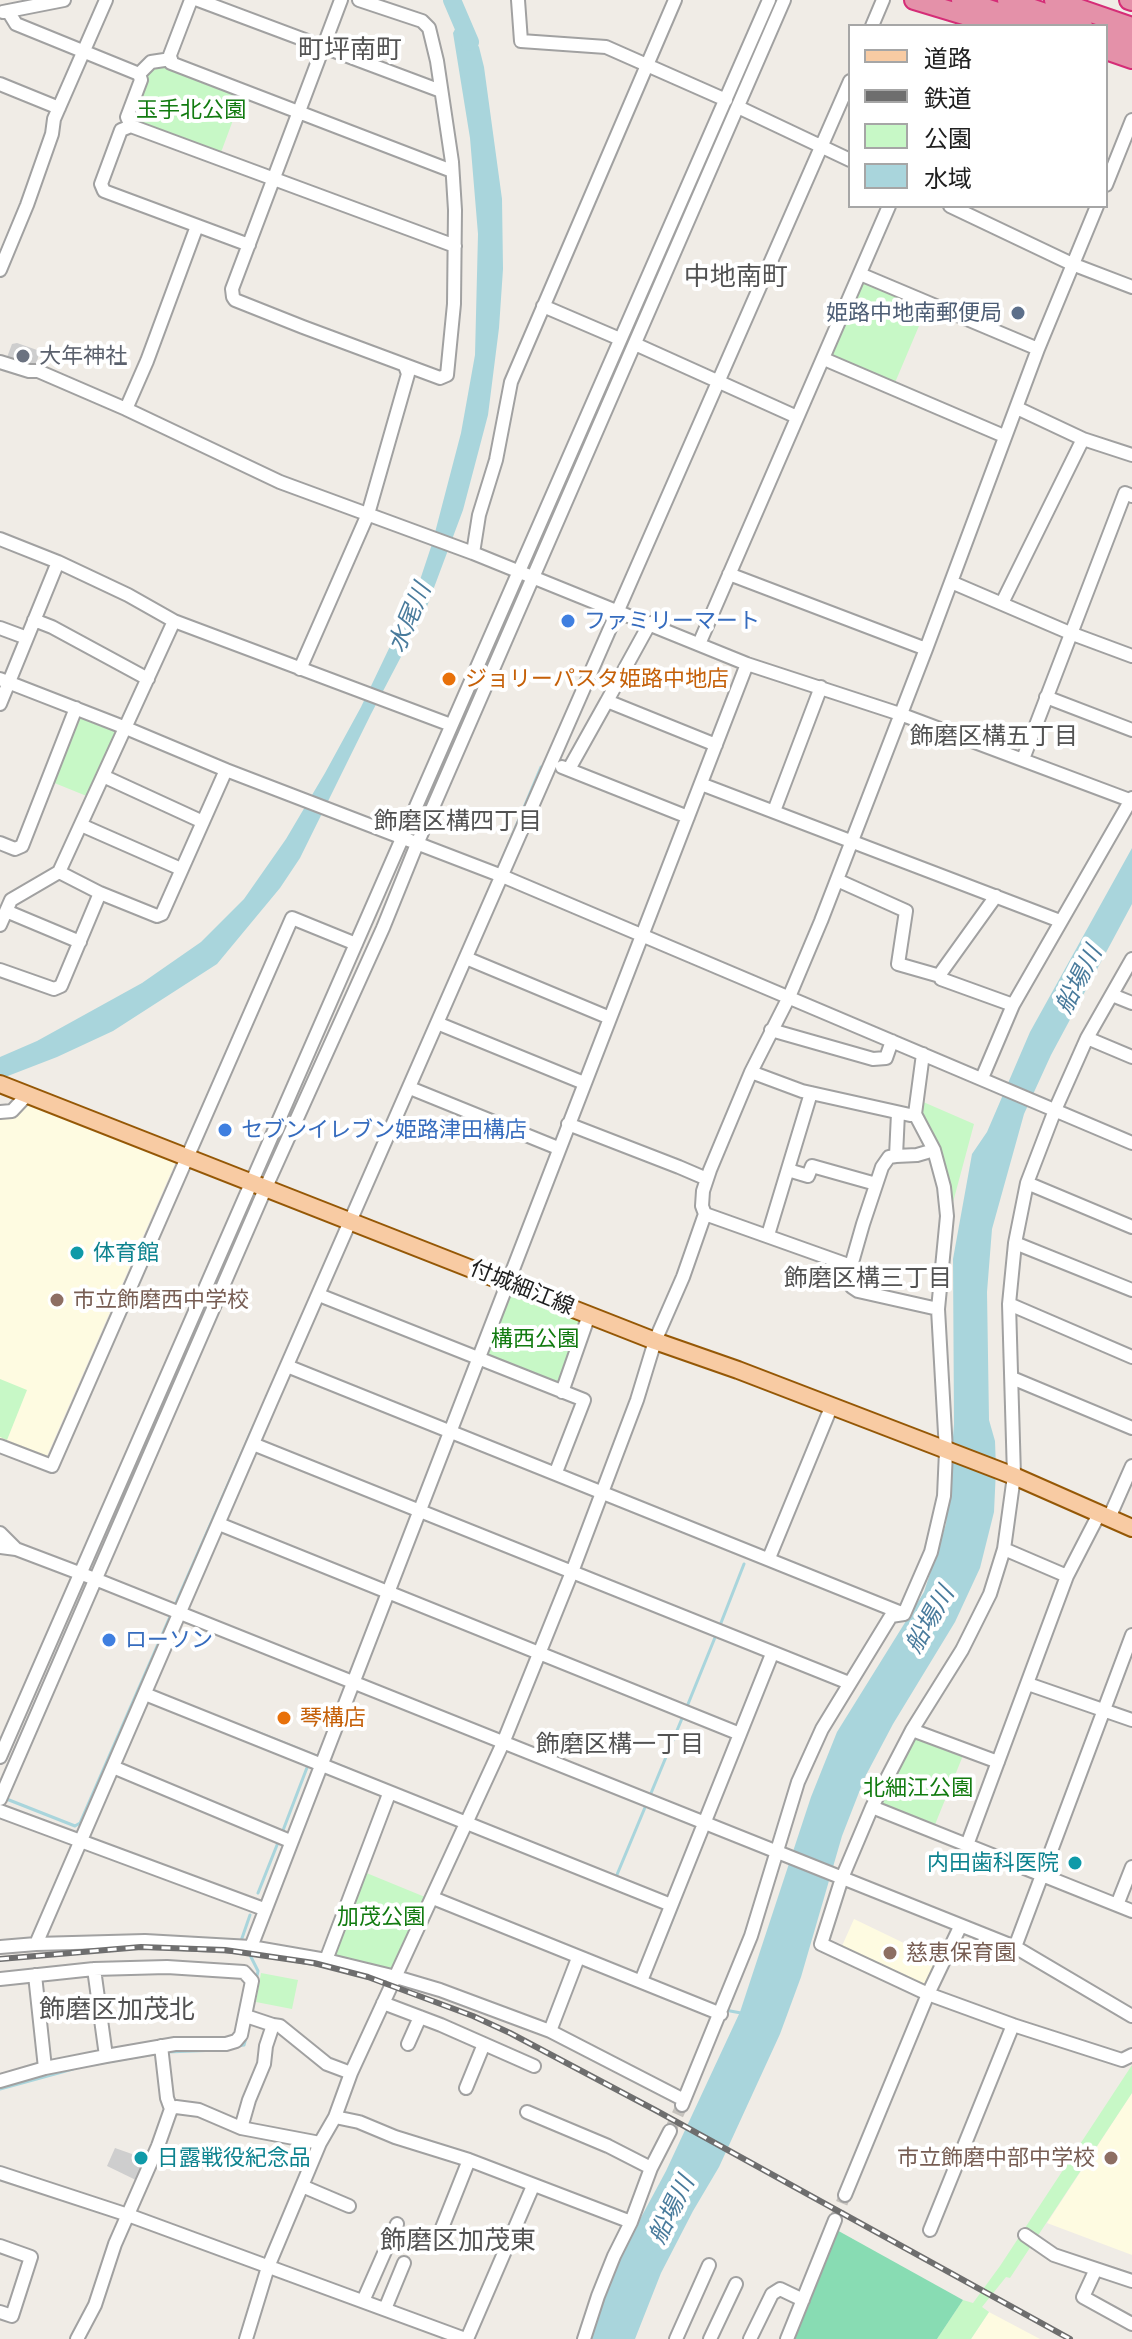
<!DOCTYPE html>
<html>
<head>
<meta charset="utf-8">
<style>
	body { margin:0 }
	#map { position:relative; width:1132px; height:2339px; overflow:hidden; background:#f0ece6; font-family:Raleway,"Noto Sans JP",sans-serif }
	canvas { display:block }
	.legend { position:absolute; left:848px; top:24px; width:260px; height:184px; box-sizing:border-box; background:#fff; border:2px solid #a6a6a6; margin:0; padding:10px 14px; list-style:none; font-size:24px; color:#202020 }
	.legend li { display:flex; align-items:center; gap:16px; height:40px }
	.legend b { width:40px; border:2px solid #a6a6a6 }
</style>
</head>
<body>
<div id="map">
<canvas width="1132" height="2339"></canvas>
<ul class="legend">
<li><b style="height:10px;background:#f8cba3"></b>道路</li>
<li><b style="height:10px;background:#6e6e6e"></b>鉄道</li>
<li><b style="height:22px;background:#c7f8c6"></b>公園</li>
<li><b style="height:22px;background:#a9d5dc"></b>水域</li>
</ul>
</div>
<script>
const c = document.querySelector('canvas').getContext('2d');
c.lineJoin = 'round';
function fillPath(path, color) { c.fillStyle = color; c.fill(path, 'evenodd'); }
const poly = rows => new Path2D(rows.map(r => 'M' + r).join(''));
function strokePath(path, color, width, dash) { c.strokeStyle = color; c.lineWidth = width; c.lineCap = dash ? 'butt' : 'round'; c.setLineDash(dash || []); c.stroke(path); }
function drawText(font, color, halo, rows, align = 'center') {
  c.font = font + ' Raleway,"Noto Sans JP",sans-serif'; c.lineWidth = 8; c.setLineDash([]); c.textBaseline = 'middle'; c.strokeStyle = halo; c.fillStyle = color; for (const [text, x, y, turn = 0] of rows) {
    c.save(); c.translate(x, y); c.rotate((+turn || 0) * Math.PI / 180); c.textAlign = isNaN(turn) ? turn : align; if (halo) c.strokeText(text, 0, 0); c.fillText(text, 0, 0); c.restore();
  }
}
fillPath(poly([
	[29,1105,176,1161,46,1458,0,1440,0,1116,13,1116],
	[854,1919,939,1960,928,1983,921,1984,842,1946],
	[1132,2093,1132,2255,1047,2223],
	[989,2312,1040,2339,971,2339]
]), '#fefbe1');
fillPath(poly([
	[17,343,40,351,35,368,6,360,12,344],
	[115,2148,149,2160,140,2182,107,2166]
]), '#cecece');
fillPath(poly([
	[158,64,242,96,220,155,135,122,132,116,149,70],
	[865,281,927,307,894,385,833,358,831,352,861,282],
	[77,715,118,732,89,797,52,782],
	[921,1101,974,1124,952,1206,921,1117],
	[510,1293,583,1321,560,1385,486,1357],
	[0,1379,27,1390,7,1440,0,1437],
	[916,1735,964,1753,934,1827,882,1805,880,1802],
	[364,1872,425,1897,392,1969,386,1970,335,1957,334,1951],
	[261,1973,298,1980,292,2009,256,2002],
	[1132,2065,1132,2093,1010,2278,1006,2277,982,2307,989,2312,971,2339,937,2339,963,2300,973,2303,1000,2266]
]), '#c7f8c6');
fillPath(poly([
	[835,2229,963,2300,937,2339,791,2339]
]), '#88dcb3');
fillPath(poly([
	[461,18,479,47,484,67,502,199,503,269,499,328,488,415,463,510,426,609,371,714,300,858,280,888,217,964,113,1031,57,1057,0,1079,0,1057,37,1041,142,983,201,942,244,899,286,839,325,773,361,707,416,592,432,544,461,433,475,355,478,234,470,138,453,33],
	[1132,848,1132,904,1051,1055,1024,1114,992,1229,987,1292,989,1420,995,1441,996,1469,994,1512,980,1568,955,1622,893,1724,865,1777,842,1836,801,1977,780,2034,719,2167,693,2211,661,2273,635,2339,589,2339,601,2302,623,2251,666,2171,740,2012,811,1797,837,1732,924,1592,946,1524,954,1424,953,1259,972,1154,987,1132,1030,1032]
]), '#a9d5dc');
strokePath(poly([
	[498,869,541,767],
	[457,964,487,894],
	[292,1338,304,1312],
	[175,1605,254,1425],
	[719,1628,744,1564],
	[686,1709,716,1635],
	[254,1731,321,1758],
	[328,1761,351,1770],
	[4,1798,75,1826,80,1823,172,1612],
	[649,1798,683,1716],
	[282,1833,308,1765],
	[616,1877,646,1805],
	[258,1893,279,1840],
	[665,1938,679,1903,677,1902],
	[241,1941,250,1915],
	[248,1951,258,1971,256,1981],
	[725,2010,741,2013],
	[238,2046,244,2045,247,2034],
	[167,2052,219,2050],
	[96,2064,159,2053],
	[0,2089,73,2069]
]), '#a9d5dc', 3);
strokePath(poly([
	[452,0,470,42]
]), '#a9d5dc', 18);
strokePath(poly([
	[670,2131,682,2105],
	[835,2220,845,2195]
]), '#c6c3be', 12, [12, 6]);
const minor = poly([
	[191,0,170,55,171,63,452,171],
	[198,0,441,91],
	[341,0,232,289,233,297,235,300,303,327,440,378,447,375,454,304,455,210,452,162,437,61,429,28,422,21,359,0],
	[518,0,521,41,606,47,726,100],
	[8,11,16,24,139,74,151,62,171,59],
	[3,12,64,0],
	[872,26,883,0],
	[139,74,141,80,127,117,131,126,455,246],
	[0,84,59,108],
	[738,107,850,160],
	[131,126,121,130,101,184,104,191,249,245],
	[1106,185,1132,120],
	[950,206,1072,264,1132,287],
	[0,270,27,205,52,134,54,119,106,0],
	[860,274,1038,349],
	[543,306,620,339],
	[635,344,797,417],
	[824,359,1004,436],
	[0,362,29,371,38,371,126,409,280,482,473,553,747,664,900,714,1132,801],
	[126,409,147,361,197,226],
	[1083,439,1132,455],
	[0,539,58,562,128,595,174,621,451,725],
	[473,553,479,515,496,460,511,382,675,0],
	[729,574,926,649],
	[951,582,1070,633,1132,656],
	[1002,603,1083,439,1017,408],
	[34,620,52,627,148,679],
	[0,628,27,638],
	[699,644,889,206],
	[300,669,368,514,408,374,405,366],
	[0,679,126,728,226,770,502,876,1132,1143],
	[1046,697,1132,730],
	[607,701,650,623],
	[0,704,58,562],
	[1023,759,1125,493,1132,496],
	[562,767,688,817],
	[569,769,607,701,716,745],
	[103,776,203,822],
	[701,784,1060,921],
	[774,811,821,687],
	[81,825,181,869],
	[0,843,15,849,22,846,76,708],
	[59,872,100,893,157,916,162,914,226,770],
	[837,880,906,911,898,964,940,976],
	[996,896,940,974,941,979,1013,1005],
	[6,911,80,942],
	[0,925,11,900,59,872,174,621],
	[466,958,610,1018],
	[1132,959,1087,1038,1055,1110,1027,1183,1015,1243,1009,1304,1014,1476,1004,1549,990,1594,962,1650,912,1730,872,1807,842,1878,821,1944,928,1994,1013,2025,1122,2060,1132,2055],
	[0,970,54,989,61,986,100,893],
	[1112,995,1132,1003],
	[437,1023,584,1083],
	[771,1030,873,1059,886,1058,892,1041],
	[1087,1038,1132,1057],
	[751,1072,802,1091,910,1115,915,1114],
	[982,1078,1013,1005,1132,798],
	[410,1088,558,1148],
	[0,1112,12,1111,27,1095],
	[568,1124,679,1167,707,1179],
	[896,1156,917,1155,934,1150],
	[788,1170,808,1176,812,1166,876,1184],
	[1027,1183,1132,1227],
	[705,1214,851,1266,852,1287,858,1291,938,1309],
	[768,1235,811,1093],
	[1015,1243,1132,1290],
	[851,1266,863,1224,882,1167,889,1157,896,1156,898,1113],
	[319,1295,584,1400,556,1472],
	[1009,1304,1132,1357],
	[287,1366,904,1614],
	[1012,1378,1132,1428],
	[562,1392,589,1315],
	[253,1444,849,1683],
	[0,1446,52,1466,292,918,356,944],
	[1109,1518,1132,1466],
	[219,1524,740,1734],
	[0,1533,16,1549],
	[0,1547,16,1549,95,1579,1015,1947,1132,2016],
	[769,1558,832,1405],
	[1067,1576,1099,1514],
	[904,1614,931,1552,944,1496,946,1451,938,1309,947,1216,944,1187,934,1150,915,1114,923,1054],
	[1028,1684,1132,1720],
	[145,1694,671,1905],
	[912,1730,998,1762],
	[0,1757,769,0],
	[113,1767,290,1841],
	[0,1799,266,1187,383,928,417,844,784,0],
	[872,1807,1132,1911],
	[0,1811,264,1909],
	[967,1845,1067,1576,1004,1549],
	[433,1898,721,2014],
	[1117,1905,1132,1867],
	[36,1944,270,1404,850,81],
	[0,1947,36,1944,145,1941,251,1947,326,1960,396,1977,440,1990,550,2031,684,2100],
	[251,1947,747,664],
	[1015,1947,1132,1635],
	[326,1960,389,1794],
	[94,1969,106,2056],
	[35,1975,45,2068],
	[0,1979,94,1969,167,1967,244,1972,252,1981,241,2035,236,2041,226,2044,175,2044,106,2056,45,2068,0,2081],
	[641,1981,772,1654],
	[383,2003,441,2025,534,2066],
	[246,2016,273,2025,280,2026,327,2064,351,2073],
	[550,2031,578,1958],
	[408,2044,420,2017],
	[161,2046,167,2098,171,2109],
	[466,2088,484,2044],
	[682,2105,751,1936,798,1782,822,1729,891,1616,904,1614],
	[527,2112,608,2146,651,2168],
	[335,2117,359,2122,395,2137,469,2160,631,2222],
	[241,2128,249,2100,264,2064,266,2046,273,2025],
	[0,2173,128,2215,465,2339],
	[302,2186,349,2206],
	[845,2195,928,1994,960,1927],
	[930,2230,1013,2025],
	[1025,2235,1054,2255,1132,2281],
	[436,2243,469,2160],
	[0,2246,31,2257,12,2316,0,2312],
	[1096,2269,1083,2297,1132,2324],
	[363,2301,397,2224],
	[385,2309,404,2263],
	[77,2339,95,2305,115,2244,158,2146,171,2109,176,2107,199,2110,241,2128,320,2143],
	[246,2339,268,2267,320,2143,335,2117,351,2073,503,1743,572,1572,637,1400,655,1341,683,1277,705,1214,702,1206,703,1191,710,1170,751,1072,789,997,821,921,926,649,1038,349,1097,206],
	[467,2339,533,2186],
	[584,2339,598,2296,614,2256,631,2222,651,2168,670,2131],
	[676,2339,709,2265],
	[710,2339,736,2284],
	[750,2339,772,2294,780,2289,803,2300],
	[787,2339,835,2220]
]);
const major = poly([
	[0,1084,655,1341,738,1370,1014,1476,1132,1528]
]);
const highway = poly([
	[914,0,1000,26],
	[961,0,1040,26],
	[1007,0,1083,26],
	[1054,0,1132,27],
	[1129,0,1132,1],
	[1106,34,1132,44],
	[1106,50,1132,59]
]);
strokePath(minor, '#a1a1a1', 16);
strokePath(major, '#955806', 20);
strokePath(highway, '#d52d77', 22);
strokePath(minor, '#fff', 12);
strokePath(major, '#f8cba3', 16);
strokePath(highway, '#e491a9', 18);
const rail = poly([
	[0,1959,141,1947,225,1950,314,1963,368,1977,473,2016,510,2033,657,2111,1070,2339]
]);
strokePath(rail, '#6e6e6e', 6);
strokePath(rail, '#fff', 3, [9]);
for (const [x, y, r, color] of [
	[1018,313,8,"#5c6f8a"],
	[23,356,8,"#6b7280"],
	[568,621,8,"#3f7fe0"],
	[449,679,8,"#e8710a"],
	[225,1130,8,"#3f7fe0"],
	[77,1253,8,"#0f9aa8"],
	[57,1300,8,"#8d6e63"],
	[109,1640,8,"#3f7fe0"],
	[284,1718,8,"#e8710a"],
	[1075,1863,8,"#0f9aa8"],
	[890,1953,8,"#8d6e63"],
	[141,2158,8,"#0f9aa8"],
	[1111,2158,8,"#8d6e63"]
]) { const dot = new Path2D(); dot.arc(x, y, r, 0, 2 * Math.PI); c.fillStyle = color; c.fill(dot); strokePath(dot, '#fff', 3); }
drawText('22px', '#127b10', '#fff', [
	["玉手北公園",191,110],
	["構西公園",535,1339],
	["北細江公園",918,1788],
	["加茂公園",381,1917]
]);
drawText('22px', '#4e5e75', '#fff', [
	["姫路中地南郵便局",1002,313]
], 'right');
drawText('22px', '#5b616d', '#fff', [
	["大年神社",39,356]
], 'left');
drawText('22px', '#366cbe', '#fff', [
	["ファミリーマート",584,621],
	["セブンイレブン姫路津田構店",241,1130],
	["ローソン",125,1640]
], 'left');
drawText('22px', '#c56008', '#fff', [
	["ジョリーパスタ姫路中地店",465,679],
	["琴構店",300,1718]
], 'left');
drawText('22px', '#0d838f', '#fff', [
	["体育館",93,1253],
	["内田歯科医院",1059,1863,"right"],
	["日露戦役紀念品",157,2158]
], 'left');
drawText('22px', '#202020', '#fff', [
	["付城細江線",522,1288,22]
]);
drawText('22px', '#785e54', '#fff', [
	["市立飾磨西中学校",73,1300],
	["慈恵保育園",906,1953],
	["市立飾磨中部中学校",1095,2158,"right"]
], 'left');
drawText('italic 24px', '#497b9c', '#fff', [
	["水尾川",410,618,-67],
	["船場川",1079,980,-63],
	["船場川",930,1620,-60],
	["船場川",672,2210,-64]
]);
drawText('24px', '#535353', '#fff', [
	["飾磨区構五丁目",994,737],
	["飾磨区構四丁目",458,822],
	["飾磨区構三丁目",868,1279],
	["飾磨区構一丁目",620,1745]
]);
drawText('26px', '#535353', '#fff', [
	["町坪南町",350,50],
	["中地南町",736,277],
	["飾磨区加茂北",117,2010],
	["飾磨区加茂東",458,2241]
]);
</script>
</body>
</html>
